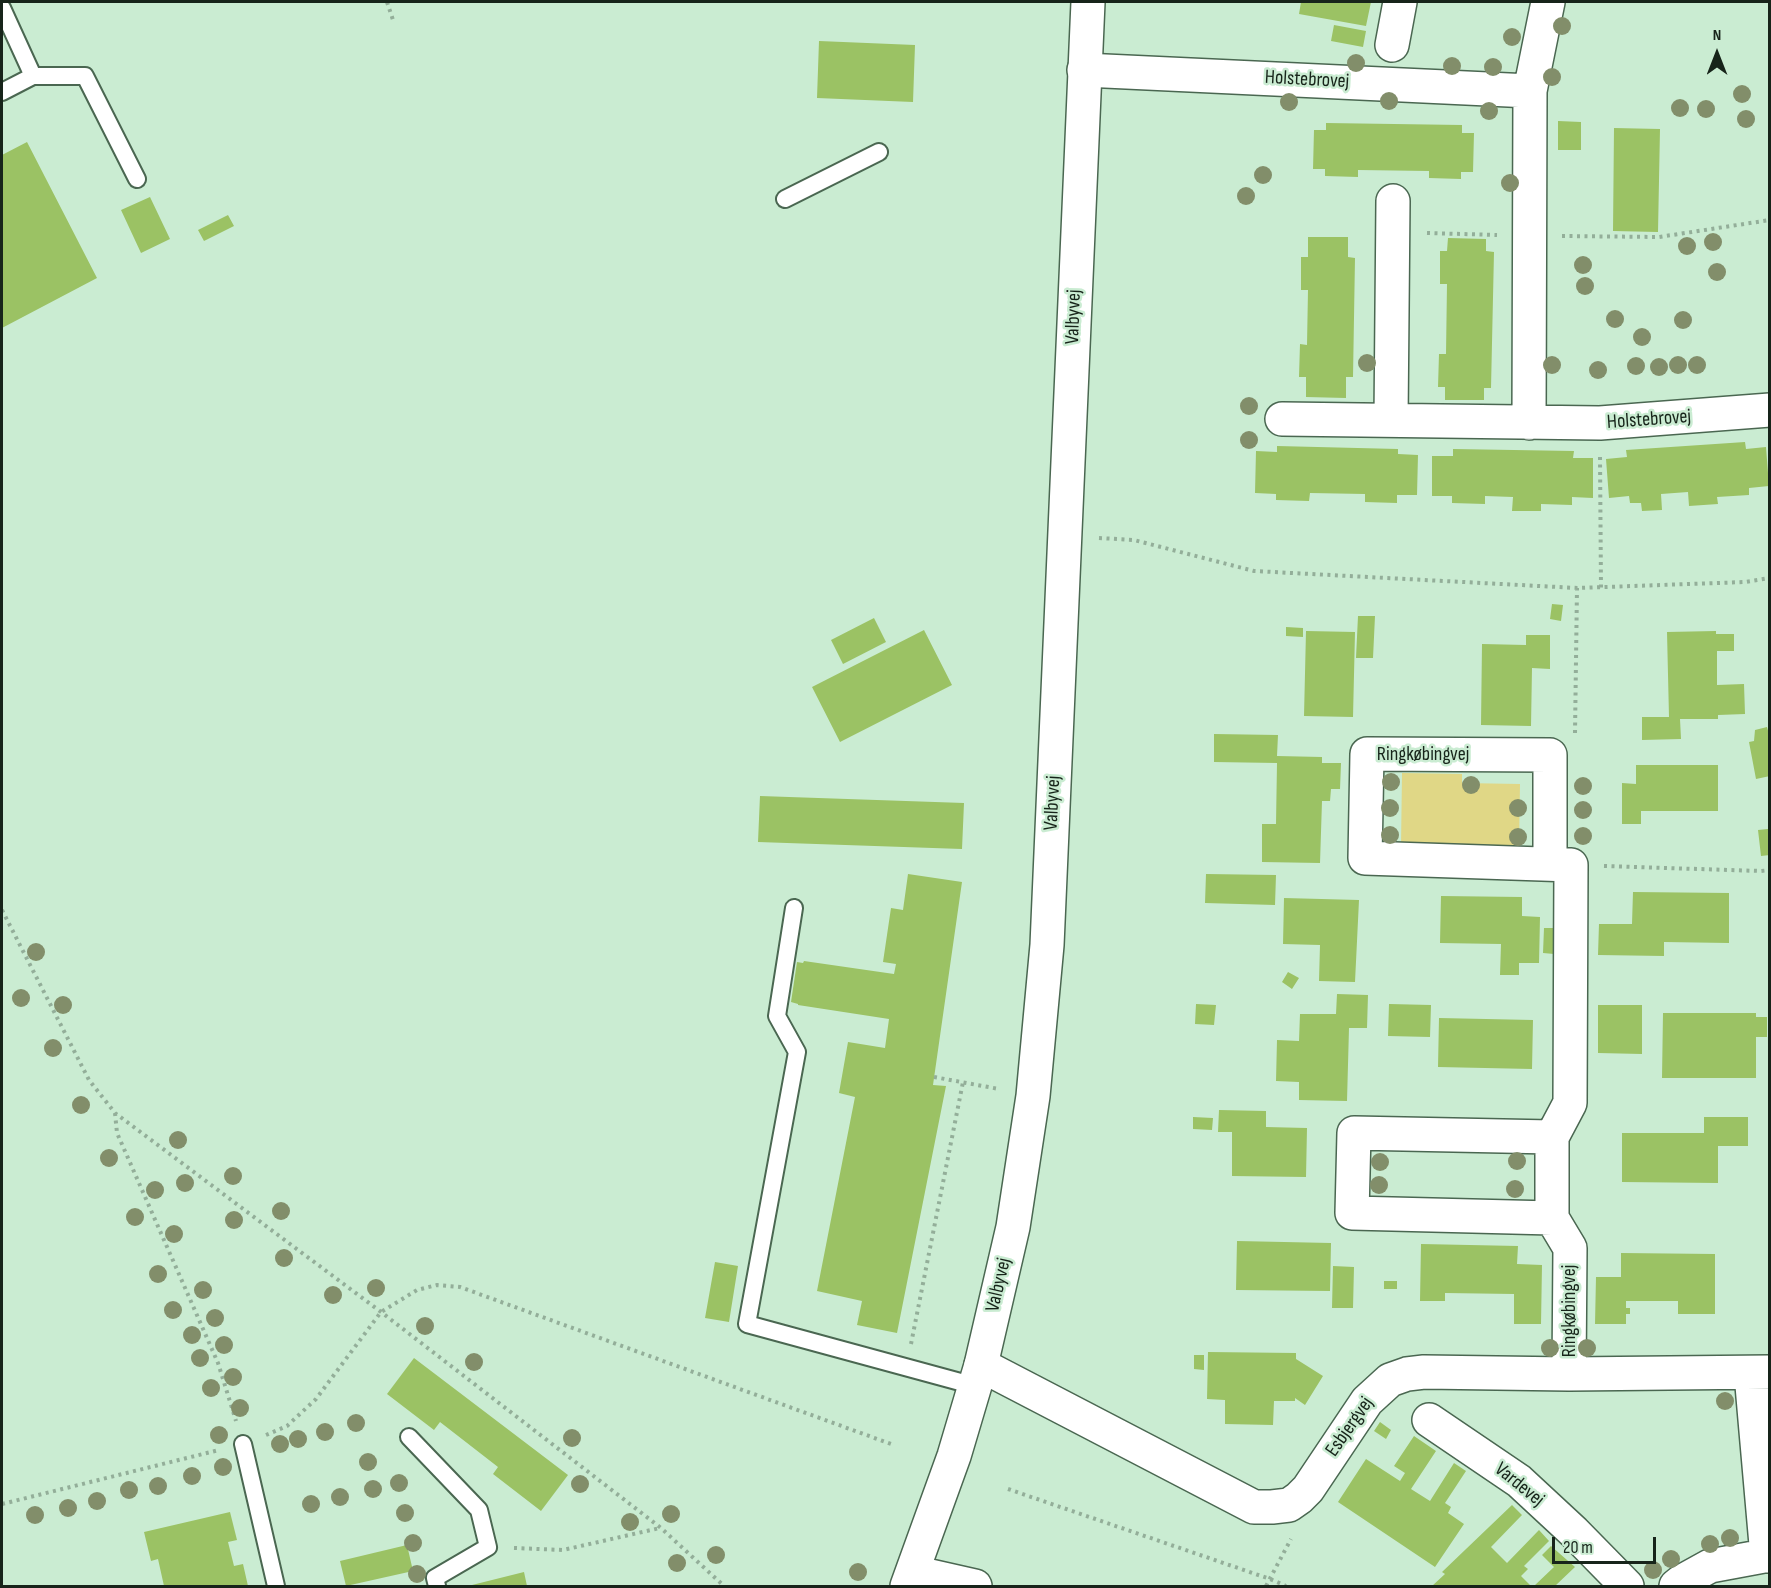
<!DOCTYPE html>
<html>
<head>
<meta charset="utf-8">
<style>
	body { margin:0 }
	#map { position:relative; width:1771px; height:1588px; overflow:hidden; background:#caecd2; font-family:"Sofia Sans Condensed",sans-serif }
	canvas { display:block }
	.frame { position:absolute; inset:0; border:3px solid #17241a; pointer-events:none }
	.north { position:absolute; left:1687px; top:24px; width:60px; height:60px; -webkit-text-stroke:4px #caecd2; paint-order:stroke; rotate:0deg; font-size:16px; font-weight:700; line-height:24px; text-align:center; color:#17241a }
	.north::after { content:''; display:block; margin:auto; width:21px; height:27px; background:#17241a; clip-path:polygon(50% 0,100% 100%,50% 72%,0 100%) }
	.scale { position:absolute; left:1552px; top:1537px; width:104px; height:27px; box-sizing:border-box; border:3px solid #17241a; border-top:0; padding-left:8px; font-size:18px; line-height:21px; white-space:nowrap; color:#17241a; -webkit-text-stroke:4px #caecd2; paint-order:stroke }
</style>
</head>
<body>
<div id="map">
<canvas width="1771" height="1588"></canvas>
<div class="frame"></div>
<div class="north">N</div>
<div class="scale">20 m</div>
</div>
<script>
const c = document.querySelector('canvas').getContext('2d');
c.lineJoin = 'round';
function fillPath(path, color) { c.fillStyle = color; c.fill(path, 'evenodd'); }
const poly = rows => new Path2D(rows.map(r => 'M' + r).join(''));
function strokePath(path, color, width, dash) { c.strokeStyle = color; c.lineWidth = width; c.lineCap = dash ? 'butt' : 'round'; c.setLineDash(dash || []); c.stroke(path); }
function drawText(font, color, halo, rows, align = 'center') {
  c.font = font + ' "Sofia Sans Condensed",sans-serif'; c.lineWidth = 5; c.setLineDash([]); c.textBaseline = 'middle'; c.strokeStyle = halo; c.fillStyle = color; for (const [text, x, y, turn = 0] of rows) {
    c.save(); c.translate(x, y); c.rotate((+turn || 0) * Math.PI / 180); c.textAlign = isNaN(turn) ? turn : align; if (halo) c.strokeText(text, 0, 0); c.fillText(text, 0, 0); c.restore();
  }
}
fillPath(poly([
	[1402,773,1462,774,1462,783,1520,784,1519,847,1401,846]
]), '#e0d786');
fillPath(poly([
	[1301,2,1371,2,1366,26,1299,14],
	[1334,25,1366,31,1363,47,1331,41],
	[819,41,915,45,913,102,817,98],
	[1558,121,1581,122,1581,150,1558,150],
	[1326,123,1462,125,1462,133,1474,133,1473,172,1461,172,1461,179,1429,178,1429,171,1358,170,1358,177,1325,176,1325,169,1313,169,1314,130,1326,130],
	[1614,128,1660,129,1658,232,1613,231],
	[27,142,97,278,2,328,2,155],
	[150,197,170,239,141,253,121,210],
	[228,215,234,226,204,241,198,230],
	[1308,237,1348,237,1348,257,1355,258,1353,377,1346,377,1346,398,1306,397,1306,377,1299,377,1300,344,1307,345,1308,290,1301,290,1301,257,1308,257],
	[1448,238,1486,239,1486,251,1494,252,1491,388,1484,388,1484,400,1445,400,1445,387,1438,387,1439,354,1446,354,1447,284,1440,284,1440,251,1447,251],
	[1745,442,1746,449,1766,447,1769,486,1749,488,1749,495,1717,497,1718,504,1689,506,1688,492,1661,494,1662,510,1642,511,1641,503,1630,503,1629,496,1609,498,1606,459,1627,457,1626,450],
	[1277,446,1398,449,1398,454,1418,455,1417,495,1397,495,1397,503,1365,502,1365,494,1310,493,1309,501,1276,500,1276,494,1255,493,1256,451,1277,452],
	[1453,449,1574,451,1573,458,1593,458,1593,498,1572,497,1572,505,1541,504,1541,511,1512,511,1513,497,1485,496,1485,504,1452,503,1452,496,1432,496,1432,456,1453,456],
	[1552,604,1563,605,1561,621,1550,619],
	[1358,616,1375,616,1373,658,1356,658],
	[874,618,886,642,843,664,831,640],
	[1286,627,1303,628,1303,637,1286,636],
	[924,630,952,685,840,742,812,687],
	[1306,631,1355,632,1353,717,1304,716],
	[1716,631,1716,634,1734,634,1734,651,1717,651,1717,685,1744,684,1745,714,1718,715,1718,719,1680,719,1681,739,1642,740,1642,717,1669,717,1667,632],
	[1526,635,1550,635,1550,669,1532,668,1531,726,1481,725,1482,644,1526,645],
	[1767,727,1770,738,1770,776,1756,779,1749,742,1754,741,1755,730],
	[1214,734,1278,735,1277,756,1322,757,1322,763,1341,763,1340,789,1331,789,1330,801,1322,801,1320,863,1262,862,1262,824,1276,824,1277,763,1214,762],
	[1636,765,1718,765,1718,811,1641,811,1641,824,1622,824,1622,783,1636,784],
	[760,796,964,803,962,849,758,842],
	[1768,829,1770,855,1761,856,1758,830],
	[908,874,962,882,933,1085,946,1086,897,1333,857,1325,862,1301,817,1291,855,1097,839,1093,848,1042,885,1048,889,1019,798,1005,798,1004,791,1002,797,962,803,963,804,961,894,974,896,964,883,962,891,908,903,910],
	[1206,874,1276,875,1275,905,1205,903],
	[1633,892,1729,893,1729,943,1664,942,1664,956,1598,955,1599,924,1632,924],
	[1441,896,1522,897,1522,916,1540,917,1539,963,1519,963,1519,975,1500,975,1501,944,1440,943],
	[1284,898,1359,900,1355,982,1319,981,1320,945,1283,944],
	[1544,928,1555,928,1554,954,1543,953],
	[1288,972,1299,978,1292,989,1282,982],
	[1337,994,1368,995,1367,1028,1349,1028,1347,1101,1299,1100,1299,1082,1276,1081,1277,1040,1299,1041,1300,1014,1336,1014],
	[1196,1004,1216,1005,1214,1025,1195,1024],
	[1389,1004,1431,1005,1430,1037,1388,1036],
	[1598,1005,1642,1005,1642,1054,1598,1053],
	[1663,1013,1756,1013,1756,1017,1767,1017,1767,1037,1756,1037,1756,1078,1662,1078],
	[1439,1018,1533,1020,1532,1069,1438,1067],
	[1219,1110,1266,1111,1266,1127,1307,1128,1306,1177,1232,1176,1232,1132,1218,1132],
	[1193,1117,1213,1118,1212,1130,1193,1129],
	[1704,1117,1748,1117,1748,1146,1718,1146,1718,1183,1622,1182,1622,1133,1704,1133],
	[1237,1241,1331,1243,1330,1291,1236,1290],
	[1421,1244,1518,1246,1517,1264,1542,1265,1541,1324,1514,1324,1514,1294,1445,1293,1445,1301,1420,1301],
	[1621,1253,1715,1254,1715,1314,1678,1314,1678,1301,1626,1301,1626,1308,1630,1308,1630,1314,1626,1314,1626,1324,1595,1324,1596,1277,1621,1277],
	[715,1262,738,1266,729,1322,705,1318],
	[1333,1266,1354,1267,1353,1308,1332,1308],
	[1384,1281,1397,1281,1397,1289,1384,1289],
	[1208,1352,1296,1353,1296,1359,1323,1376,1305,1405,1295,1398,1295,1401,1274,1401,1273,1425,1225,1424,1225,1400,1207,1399],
	[1194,1355,1204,1355,1204,1370,1194,1369],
	[414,1358,568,1475,541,1511,493,1474,498,1467,440,1422,434,1430,387,1394],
	[1380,1422,1391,1430,1386,1439,1374,1431],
	[1414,1436,1436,1451,1411,1489,1430,1501,1454,1463,1466,1471,1445,1503,1451,1507,1448,1513,1464,1524,1435,1567,1338,1502,1366,1459,1400,1481,1405,1473,1394,1466],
	[1512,1505,1522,1515,1491,1547,1507,1563,1539,1530,1549,1541,1524,1566,1528,1569,1521,1576,1531,1586,1432,1586,1445,1574,1442,1572],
	[230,1512,237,1540,228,1542,234,1566,243,1564,248,1586,164,1586,158,1559,151,1561,144,1532],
	[407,1545,413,1571,346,1586,340,1561],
	[1551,1546,1575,1567,1555,1586,1534,1586,1554,1567,1542,1555],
	[524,1572,527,1586,468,1586]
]), '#9bc264');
const lane = poly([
	[2,8,33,76,2,92],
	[33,76,85,76,137,179],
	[785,199,879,152],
	[794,908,777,1016,797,1052,747,1324,975,1386],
	[409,1437,479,1510,488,1547,435,1578,437,1586],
	[243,1444,276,1586]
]);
const street = poly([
	[1392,45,1400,2],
	[1084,70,1530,91,1548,2],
	[1282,419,1600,423,1770,410],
	[1391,420,1393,201],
	[1529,423,1530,91],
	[1550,863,1550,755,1367,754,1365,858,1571,865,1570,1103,1552,1137,1552,1218,1570,1248,1569,1374],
	[1552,1137,1354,1133,1352,1213,1552,1218],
	[981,1365,1254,1507,1272,1507,1289,1505,1299,1498,1308,1489,1367,1401,1390,1380,1407,1374,1424,1372,1569,1374,1770,1372],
	[1751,1374,1767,1556],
	[1429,1420,1519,1481,1574,1532,1627,1586],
	[913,1572,975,1586],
	[1676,1586,1681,1582,1710,1566,1770,1555]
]);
const secondary = poly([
	[907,1586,954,1456,981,1365,1013,1227,1033,1096,1047,945,1088,2]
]);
strokePath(lane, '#4a6751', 20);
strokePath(street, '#4a6751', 36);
strokePath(secondary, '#4a6751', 36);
strokePath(poly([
	[387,2,394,23],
	[1427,233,1497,235],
	[1562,236,1659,237,1770,220],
	[1600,457,1601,588],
	[1099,538,1134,540,1254,571,1577,588,1745,582,1770,578],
	[1575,733,1577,588],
	[1604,866,1761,871,1770,870],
	[2,910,89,1080,115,1113,381,1312,661,1528,724,1586],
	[934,1077,999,1089],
	[115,1113,117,1133,218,1363,236,1421],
	[911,1344,963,1082],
	[266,1435,287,1426,316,1399,381,1312,417,1290,437,1285,460,1287,891,1444],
	[1008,1489,1270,1579,1286,1586],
	[2,1504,219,1450],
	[514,1548,563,1550,660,1528],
	[1266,1586,1291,1539]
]), '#93ae99', 4, [3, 4.5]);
strokePath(lane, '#fff', 16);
strokePath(street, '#fff', 33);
strokePath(secondary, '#fff', 33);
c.fillStyle = '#828e6a';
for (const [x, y] of [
	[1562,26],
	[1512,37],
	[1356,63],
	[1452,66],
	[1493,67],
	[1552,77],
	[1742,94],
	[1389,101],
	[1289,102],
	[1680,108],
	[1706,109],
	[1489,111],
	[1746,119],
	[1263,175],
	[1510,183],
	[1246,196],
	[1713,242],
	[1687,246],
	[1583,265],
	[1717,272],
	[1585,286],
	[1615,319],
	[1683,320],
	[1642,337],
	[1367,363],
	[1552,365],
	[1678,365],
	[1697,365],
	[1636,366],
	[1659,367],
	[1598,370],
	[1249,406],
	[1249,440],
	[1391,782],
	[1471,785],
	[1583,786],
	[1390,808],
	[1518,808],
	[1583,810],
	[1390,835],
	[1583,836],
	[1518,837],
	[36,952],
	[21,998],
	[63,1005],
	[53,1048],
	[81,1105],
	[178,1140],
	[109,1158],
	[1517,1161],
	[1380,1162],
	[233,1176],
	[185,1183],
	[1379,1185],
	[1515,1189],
	[155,1190],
	[281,1211],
	[135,1217],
	[234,1220],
	[174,1234],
	[284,1258],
	[158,1274],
	[376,1288],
	[203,1290],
	[333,1295],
	[173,1310],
	[215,1318],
	[425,1326],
	[192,1335],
	[224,1345],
	[1550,1348],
	[1587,1348],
	[200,1358],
	[474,1362],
	[233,1377],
	[211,1388],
	[1725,1401],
	[240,1408],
	[356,1423],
	[325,1432],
	[219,1435],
	[572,1438],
	[298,1439],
	[280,1444],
	[368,1462],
	[223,1467],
	[192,1476],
	[399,1483],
	[580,1484],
	[158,1486],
	[373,1489],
	[129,1490],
	[340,1497],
	[97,1501],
	[311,1504],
	[68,1508],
	[405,1513],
	[671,1514],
	[35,1515],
	[630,1522],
	[1730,1538],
	[413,1543],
	[1710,1544],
	[716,1555],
	[1671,1559],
	[677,1563],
	[1653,1570],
	[858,1572],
	[417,1574]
]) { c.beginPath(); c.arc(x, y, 9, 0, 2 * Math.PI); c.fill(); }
drawText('20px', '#17241a', '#caecd2', [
	["Holstebrovej",1307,80,3],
	["Valbyvej",1074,317,-88],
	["Holstebrovej",1649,420,-4],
	["Ringkøbingvej",1423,755],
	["Valbyvej",1053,803,-87],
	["Valbyvej",999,1285,-77],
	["Ringkøbingvej",1570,1311,-90],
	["Esbjergvej",1350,1427,-55],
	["Vardevej",1519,1485,39]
]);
</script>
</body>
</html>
